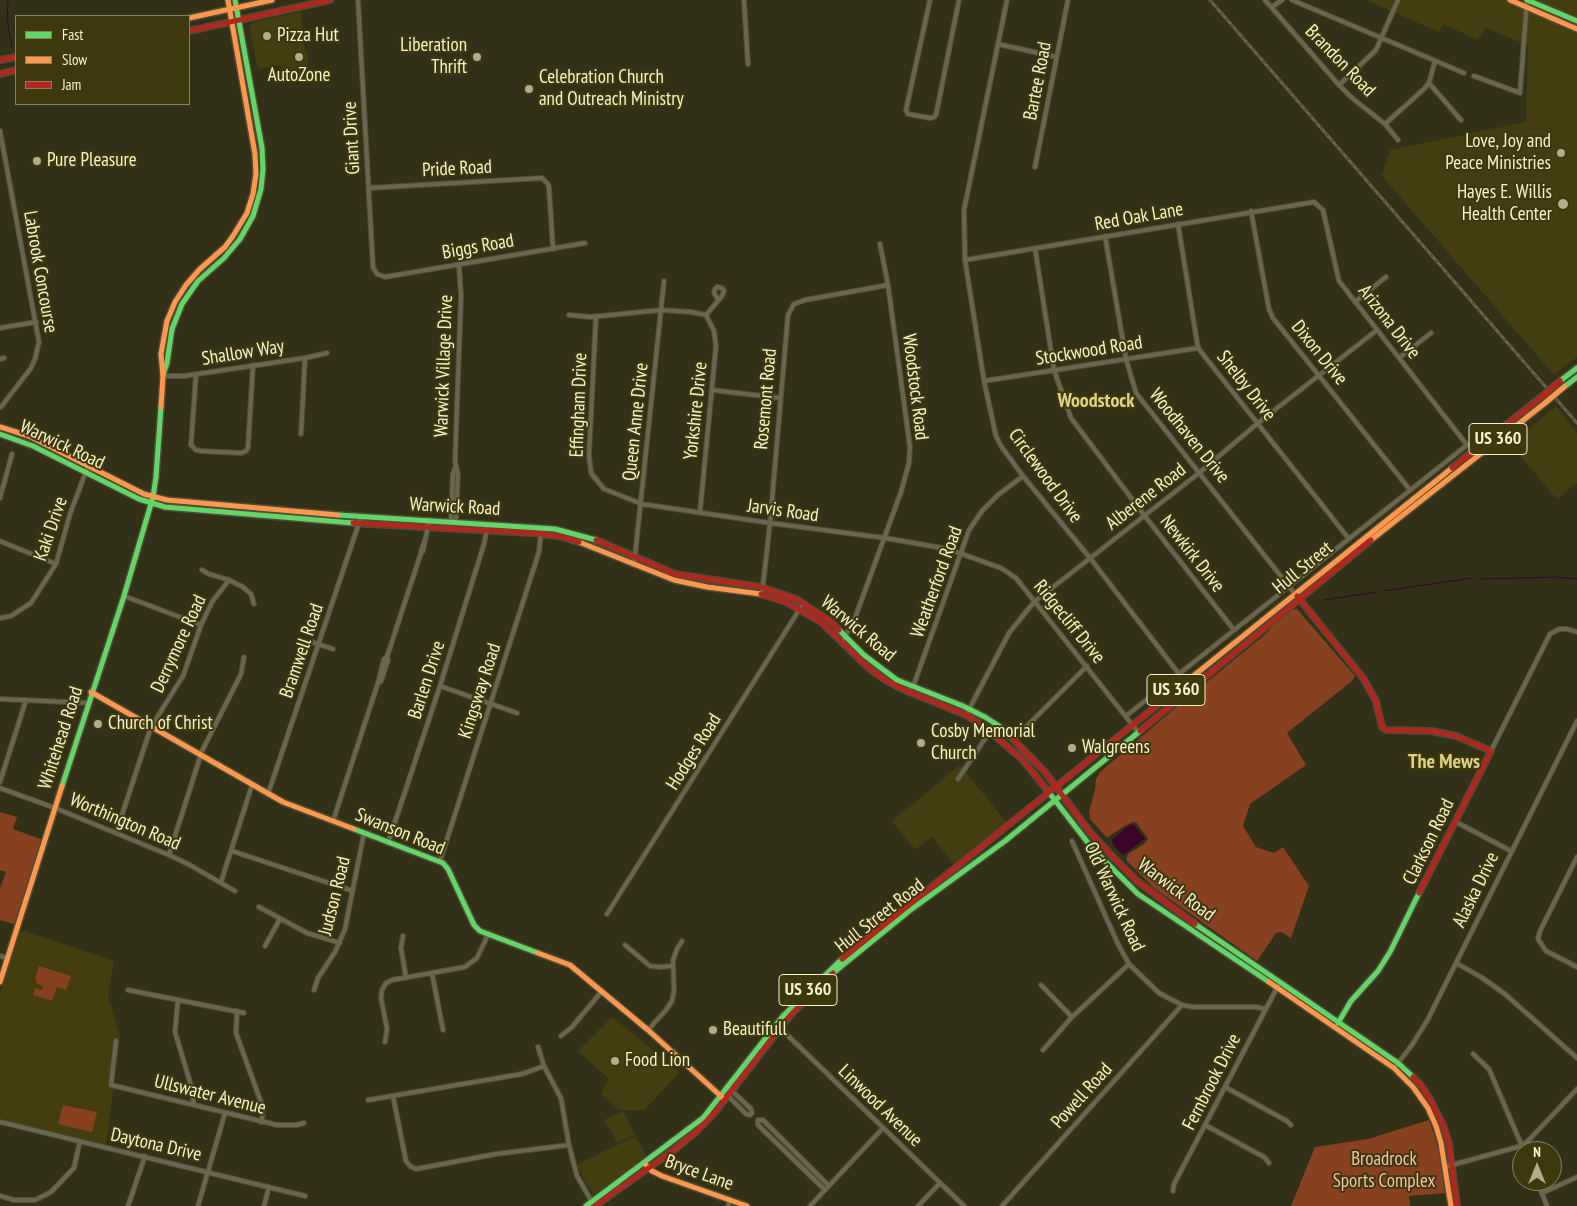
<!DOCTYPE html>
<html>
<head>
<meta charset="utf-8">
<style>
	body { margin:0 }
	#map { position:relative; width:1577px; height:1206px; overflow:hidden; background:#333018; font-family:"PT Sans Narrow",sans-serif }
	canvas { display:block }
	.legend { position:absolute; left:15px; top:15px; width:175px; height:90px; box-sizing:border-box; background:#3e380d; border:1px solid #888259; margin:0; padding:6px 9px; list-style:none; font-size:15px; color:#f6f1ca }
	.legend li { display:flex; align-items:center; gap:10px; height:25px }
	.legend b { width:25px; border:1px solid #888259 }
	.north { position:absolute; left:1512px; top:1141px; width:50px; height:50px; box-sizing:border-box; background:#3e380d; border:1px solid #888259; border-radius:50%; rotate:0deg; font-size:14px; font-weight:700; line-height:20px; text-align:center; color:#f6f1ca }
	.north::after { content:''; display:block; margin:auto; width:18px; height:22px; background:#b2ad8c; clip-path:polygon(50% 0,100% 100%,50% 72%,0 100%) }
</style>
</head>
<body>
<div id="map">
<canvas width="1577" height="1206"></canvas>
<ul class="legend">
<li><b style="height:6px;background:#63d668"></b>Fast</li>
<li><b style="height:6px;background:#ff974d"></b>Slow</li>
<li><b style="height:6px;background:#b3261e"></b>Jam</li>
</ul>
<div class="north">N</div>
</div>
<script>
const c = document.querySelector('canvas').getContext('2d');
c.lineJoin = 'round';
function fillPath(path, color) { c.fillStyle = color; c.fill(path, 'evenodd'); }
const poly = rows => new Path2D(rows.map(r => 'M' + r).join(''));
function strokePath(path, color, width, dash) { c.strokeStyle = color; c.lineWidth = width; c.lineCap = dash ? 'butt' : 'round'; c.setLineDash(dash || []); c.stroke(path); }
function drawText(font, color, halo, rows, align = 'center') {
  c.font = font + ' "PT Sans Narrow",sans-serif'; c.lineWidth = 4; c.setLineDash([]); c.textBaseline = 'middle'; c.strokeStyle = halo; c.fillStyle = color; for (const [text, x, y, turn = 0] of rows) {
    c.save(); c.translate(x, y); c.rotate((+turn || 0) * Math.PI / 180); c.textAlign = isNaN(turn) ? turn : align; if (halo) c.strokeText(text, 0, 0); c.fillText(text, 0, 0); c.restore();
  }
}
fillPath(poly([
	[1366,0,1577,0,1577,357,1554,375,1382,176,1390,150,1526,122,1528,45,1485,28,1478,40,1443,24,1439,32],
	[301,12,305,53,307,54,310,78,284,82,281,65,258,69,249,27,253,22],
	[1556,406,1577,433,1577,483,1557,499,1510,444],
	[960,765,1006,822,954,864,932,837,915,850,892,821],
	[21,930,114,961,108,996,120,1036,106,1145,0,1120,0,993],
	[612,1017,680,1072,644,1110,619,1110,601,1094,609,1079,578,1051],
	[623,1111,635,1135,618,1143,604,1120],
	[636,1136,647,1157,593,1195,576,1165]
]), '#433d10');
fillPath(poly([
	[1297,609,1355,676,1352,681,1287,733,1306,765,1250,804,1243,826,1256,847,1274,853,1283,847,1309,886,1291,938,1281,932,1276,933,1257,961,1154,888,1127,861,1126,859,1128,854,1144,844,1148,839,1136,822,1133,822,1124,826,1107,838,1090,819,1089,812,1095,790,1096,779,1100,772,1174,709,1268,632,1271,627,1292,610],
	[0,812,17,817,13,829,43,840,14,924,0,920,0,888,6,872,0,870],
	[39,966,71,976,66,990,57,987,52,1001,33,995,35,988,42,990,43,986,36,983,37,980,35,980],
	[63,1105,97,1112,92,1132,58,1124],
	[1429,1120,1439,1150,1445,1193,1409,1196,1410,1206,1291,1206,1315,1147,1368,1139]
]), '#874020');
fillPath(poly([
	[1133,824,1145,839,1123,855,1113,845,1112,840,1125,828]
]), '#3a042b');
strokePath(poly([
	[8,0,7,20,12,47],
	[1480,579,1558,577,1577,579],
	[1383,591,1472,578],
	[1324,600,1376,592]
]), '#3a042b', 1);
const street = poly([
	[358,0,373,267,377,274,385,277,585,243],
	[744,0,748,64],
	[930,0,906,110,908,114,930,118,934,117,936,115,959,0],
	[1007,0,964,210,965,260,984,381,996,436,1001,446,1023,476,1090,558,1179,674],
	[1265,0,1339,85,1352,98,1385,124,1398,140],
	[1292,0,1464,73],
	[1272,7,1282,0],
	[998,44,1056,57],
	[1474,76,1520,93,1527,0],
	[1429,83,1461,120],
	[1339,85,1376,50,1398,0],
	[1385,124,1424,89,1429,83,1435,61],
	[0,131,39,342,35,359,31,368,1,407],
	[1035,167,1068,0],
	[369,188,542,178,548,184,549,188,553,249],
	[1251,211,1269,309,1273,318,1410,490],
	[1178,224,1198,348,1349,539],
	[1105,236,1126,359,1136,393,1295,594],
	[1035,248,1054,370,1071,418,1144,515,1234,630],
	[965,260,1314,202,1323,210,1339,281,1467,445,1126,716],
	[1355,302,1386,277],
	[569,315,590,317,661,310,691,312,706,315],
	[706,315,722,296,724,291,722,288,717,287,715,289,714,293,718,299],
	[596,316,589,455,591,473,604,489,642,504,770,523,885,538,948,549,1001,568,1016,578,1138,732],
	[0,328,36,322],
	[1399,358,1431,333],
	[0,359,4,358],
	[196,374,191,445,196,450,201,451,241,453,246,451,248,448,253,365],
	[163,376,184,376,305,358,327,353],
	[984,381,1198,348],
	[712,390,780,398],
	[301,434,305,358],
	[0,498,12,454],
	[700,512,716,346,714,331,706,315],
	[453,522,451,518,453,474,455,468],
	[453,523,456,518,458,474,455,462,461,296,459,265],
	[0,541,56,564],
	[421,553,421,551,425,540],
	[634,565,664,281],
	[202,570,209,574,229,580,243,587,251,594,254,604],
	[762,594,770,523,788,315,794,304,805,300,888,285],
	[124,596,201,625],
	[0,618,11,616,31,603,56,564,70,514,88,466],
	[312,642,333,649],
	[842,642,855,618,901,492,909,463,910,447,888,285,880,244],
	[378,683,381,681,388,660,387,657],
	[440,686,517,713],
	[911,687,914,684,969,530,982,511,998,495,1023,476],
	[0,699,88,703],
	[966,715,1009,633,1034,602,1199,473,1258,423,1377,330],
	[1014,739,1087,666],
	[1491,751,1550,634,1559,629,1567,629,1577,632],
	[958,779,995,724],
	[0,782,26,700],
	[0,788,55,808,169,855,188,864,235,891],
	[268,794,361,517],
	[333,821,378,683,384,659,387,657,421,553,423,551,429,521],
	[1456,822,1511,851],
	[116,833,151,727,183,676,201,625,212,602,229,580],
	[1072,841,1118,944,1129,964,1159,993,1182,1005,1193,1007,1256,1007,1265,1009],
	[388,843,440,686,484,544,487,529],
	[232,851,353,891],
	[169,855,202,751,241,674,244,657],
	[1577,857,1540,931,1538,939,1546,951,1577,967],
	[440,861,539,552,541,532],
	[221,882,252,785],
	[259,907,307,933,340,943],
	[607,914,801,607],
	[403,936,401,948,406,978],
	[625,945,650,966,660,967,672,966],
	[265,946,280,919],
	[0,956,8,958],
	[1456,963,1481,977,1505,994,1577,1058],
	[432,973,443,1030],
	[1041,985,1072,1017],
	[128,990,244,1013],
	[314,990,318,978,335,952,345,929,364,833],
	[178,1000,175,1032,190,1082,194,1105],
	[237,1011,236,1033,262,1105,263,1114,261,1122],
	[779,1027,964,1206],
	[648,1030,666,1010,672,1001,674,991,673,960,677,949,682,941],
	[561,1036,572,1027,602,991],
	[116,1041,111,1085,277,1125,297,1125,304,1123],
	[385,1042,387,1029,381,998,382,990,386,983,392,980,465,967,477,958,488,935],
	[538,1047,544,1066,561,1098,569,1145,577,1176,592,1202],
	[1043,1050,1072,1017,1129,964],
	[1473,1054,1489,1069,1524,1151],
	[1394,1068,1412,1045,1428,1019,1577,721],
	[1225,1087,1287,1121,1291,1125],
	[393,1096,406,1161,410,1166,416,1169,496,1154,569,1145],
	[728,1096,746,1114,750,1115,752,1113,751,1109,730,1089],
	[368,1100,522,1074,544,1066],
	[0,1122,305,1196],
	[1205,1125,1264,1157,1269,1163],
	[1445,1167,1521,1146,1528,1141,1577,1089],
	[1537,1181,1547,1206],
	[825,1190,758,1125,758,1120,763,1120,829,1186],
	[1173,1191,1174,1184,1278,986],
	[1542,1193,1577,1177],
	[0,1196,14,1200,35,1200,51,1192,74,1168,80,1141],
	[128,1206,145,1156],
	[198,1206,225,1113],
	[264,1206,269,1187],
	[728,1206,730,1200],
	[810,1206,883,1128],
	[918,1206,940,1183],
	[1002,1206,1182,1005]
]);
const fast = poly([
	[1527,0,1577,21],
	[163,375,167,363,172,329,182,304,198,281,224,258,240,239,253,216,261,189,263,169,262,148,235,0],
	[1560,381,1577,368],
	[1564,387,1577,377],
	[0,434,33,446,139,499,165,507,353,523],
	[338,515,555,529,596,540],
	[839,630,864,655,897,680,963,706,985,717,999,726,1011,737],
	[62,786,124,596,153,497,156,477,161,407],
	[1047,790,1092,848,1138,894,1269,982],
	[354,829,443,863,448,869,474,925,480,931,538,953],
	[1195,924,1398,1063,1413,1077],
	[833,973,909,911,1005,841,1140,731],
	[1338,1023,1351,1001,1378,971,1390,952,1419,893],
	[586,1206,703,1118,783,1016,842,959]
]);
const slow = poly([
	[1510,0,1577,29],
	[189,18,272,0],
	[161,407,163,376,161,354,167,321,175,302,186,285,200,269,225,247,233,236,247,213,253,194,256,174,255,154,228,0],
	[0,427,29,436,144,494,167,500,338,515],
	[1371,540,1545,403],
	[579,542,674,580,707,587,761,594],
	[91,692,283,802,354,829],
	[1171,694,1452,468],
	[538,953,570,965,648,1030,723,1098],
	[0,982,62,786],
	[1269,982,1394,1068,1413,1087,1428,1108,1436,1126,1441,1143,1451,1206],
	[646,1165,652,1171,662,1176,747,1206]
]);
const jam = poly([
	[189,31,330,0],
	[0,60,16,57],
	[0,74,16,70],
	[1452,468,1540,398],
	[353,523,532,533,559,536,579,542],
	[596,540,675,574,761,587,796,599,830,621,839,630],
	[761,594,786,602,821,622,871,670,884,679,900,688,966,715,983,726,1022,759,1047,790],
	[1297,596,1363,678,1376,701,1382,727,1386,730,1431,731,1456,736,1491,751,1419,893],
	[1140,731,1371,540],
	[1011,737,1045,772,1089,831,1109,853,1137,881,1195,924],
	[842,959,1171,694],
	[1413,1077,1420,1084,1430,1099,1443,1125,1449,1144,1457,1206],
	[595,1206,674,1150,697,1131,716,1111,788,1018,816,988,833,973]
]);
strokePath(street, '#4f4c38', 6);
strokePath(fast, '#4f4c38', 8);
strokePath(slow, '#4f4c38', 8);
strokePath(jam, '#4f4c38', 8);
strokePath(street, '#6a664c', 4);
strokePath(fast, '#63d668', 5);
strokePath(slow, '#ff974d', 5);
strokePath(jam, '#b3261e', 5);
const rail = poly([
	[1210,0,1577,423]
]);
strokePath(rail, '#69664f', 3);
strokePath(rail, '#3e380d', 1, [4]);
const slowBridge = poly([
	[1545,403,1564,387]
]);
const jamBridge = poly([
	[1540,398,1560,381]
]);
strokePath(slowBridge, '#4f4c38', 8, []);
strokePath(jamBridge, '#4f4c38', 8, []);
strokePath(slowBridge, '#ff974d', 5.5);
strokePath(jamBridge, '#b3261e', 5.5);
for (const [x, y, r, color] of [
	[267,36,5,"#b2ad8c"],
	[299,57,5,"#b2ad8c"],
	[477,57,5,"#b2ad8c"],
	[529,89,5,"#b2ad8c"],
	[1561,153,5,"#b2ad8c"],
	[37,161,5,"#b2ad8c"],
	[1563,204,6,"#b2ad8c"],
	[98,724,5,"#b2ad8c"],
	[921,743,5,"#b2ad8c"],
	[1072,748,5,"#b2ad8c"],
	[713,1030,5,"#b2ad8c"],
	[615,1061,5,"#b2ad8c"]
]) { const dot = new Path2D(); dot.arc(x, y, r, 0, 2 * Math.PI); c.fillStyle = color; c.fill(dot); strokePath(dot, '#3e380d', 2); }
for (const [x, y, w] of [
	[1498,439,58],
	[1176,690,58],
	[808,990,58]
]) { const box = new Path2D(); box.roundRect(x - w / 2, y - 15.5, w, 31, 4); c.fillStyle = '#3e380d'; c.fill(box); strokePath(box, '#f6f1ca', 1); }
drawText('bold 18px', '#f6f1ca', null, [
	["US 360",1498,439],
	["US 360",1176,690],
	["US 360",808,990]
]);
drawText('19px', '#f6f1ca', '#3e380d', [
	["Pizza Hut",277,36],
	["Liberation",467,46,"right"],
	["Thrift",467,68,"right"],
	["AutoZone",299,76,"center"],
	["Celebration Church",539,78],
	["and Outreach Ministry",539,100],
	["Love, Joy and",1551,142,"right"],
	["Peace Ministries",1551,164,"right"],
	["Pure Pleasure",47,161],
	["Hayes E. Willis",1552,193,"right"],
	["Health Center",1552,215,"right"],
	["Church of Christ",108,724],
	["Cosby Memorial",931,732],
	["Church",931,754],
	["Walgreens",1082,748],
	["Beautifull",723,1030],
	["Food Lion",625,1061]
], 'left');
drawText('19px', '#f6f1ca', '#3e380d', [
	["Brandon Road",1340,61,46],
	["Bartee Road",1038,81,-79],
	["Giant Drive",352,138,-93],
	["Pride Road",457,169,-3],
	["Red Oak Lane",1139,217,-10],
	["Biggs Road",478,247,-10],
	["Labrook Concourse",40,272,80],
	["Arizona Drive",1389,322,52],
	["Stockwood Road",1089,351,-9],
	["Shallow Way",243,353,-9],
	["Dixon Drive",1319,353,51],
	["Warwick Village Drive",444,366,-88],
	["Shelby Drive",1246,386,52],
	["Woodstock Road",915,387,83],
	["Rosemont Road",766,399,-85],
	["Effingham Drive",579,405,-88],
	["Yorkshire Drive",696,411,-84],
	["Queen Anne Drive",636,422,-84],
	["Woodhaven Drive",1189,436,51],
	["Warwick Road",62,445,25],
	["Circlewood Drive",1045,476,54],
	["Alberene Road",1146,497,-38],
	["Warwick Road",455,507,3],
	["Jarvis Road",783,511,8],
	["Kaki Drive",51,529,-71],
	["Newkirk Drive",1192,554,52],
	["Hull Street",1303,568,-39],
	["Weatherford Road",937,582,-70],
	["Ridgecliff Drive",1069,622,51],
	["Warwick Road",858,629,40],
	["Derrymore Road",179,644,-65],
	["Bramwell Road",302,651,-71],
	["Barlen Drive",427,680,-72],
	["Kingsway Road",480,691,-72],
	["Whitehead Road",61,738,-72],
	["Hodges Road",694,752,-58],
	["Worthington Road",125,822,23],
	["Swanson Road",400,832,22],
	["Clarkson Road",1429,842,-64],
	["Warwick Road",1176,890,37],
	["Alaska Drive",1476,890,-64],
	["Judson Road",335,896,-76],
	["Old Warwick Road",1114,897,65],
	["Hull Street Road",880,916,-38],
	["Fernbrook Drive",1212,1082,-63],
	["Ullswater Avenue",210,1095,14],
	["Powell Road",1082,1096,-48],
	["Linwood Avenue",880,1106,44],
	["Daytona Drive",156,1145,13],
	["Bryce Lane",699,1173,20]
]);
drawText('19px', '#f4c1af', '#3e380d', [
	["Broadrock",1384,1160],
	["Sports Complex",1384,1182]
]);
drawText('bold 20px', '#ded283', '#3e380d', [
	["Woodstock",1096,401],
	["The Mews",1444,762]
]);
</script>
</body>
</html>
